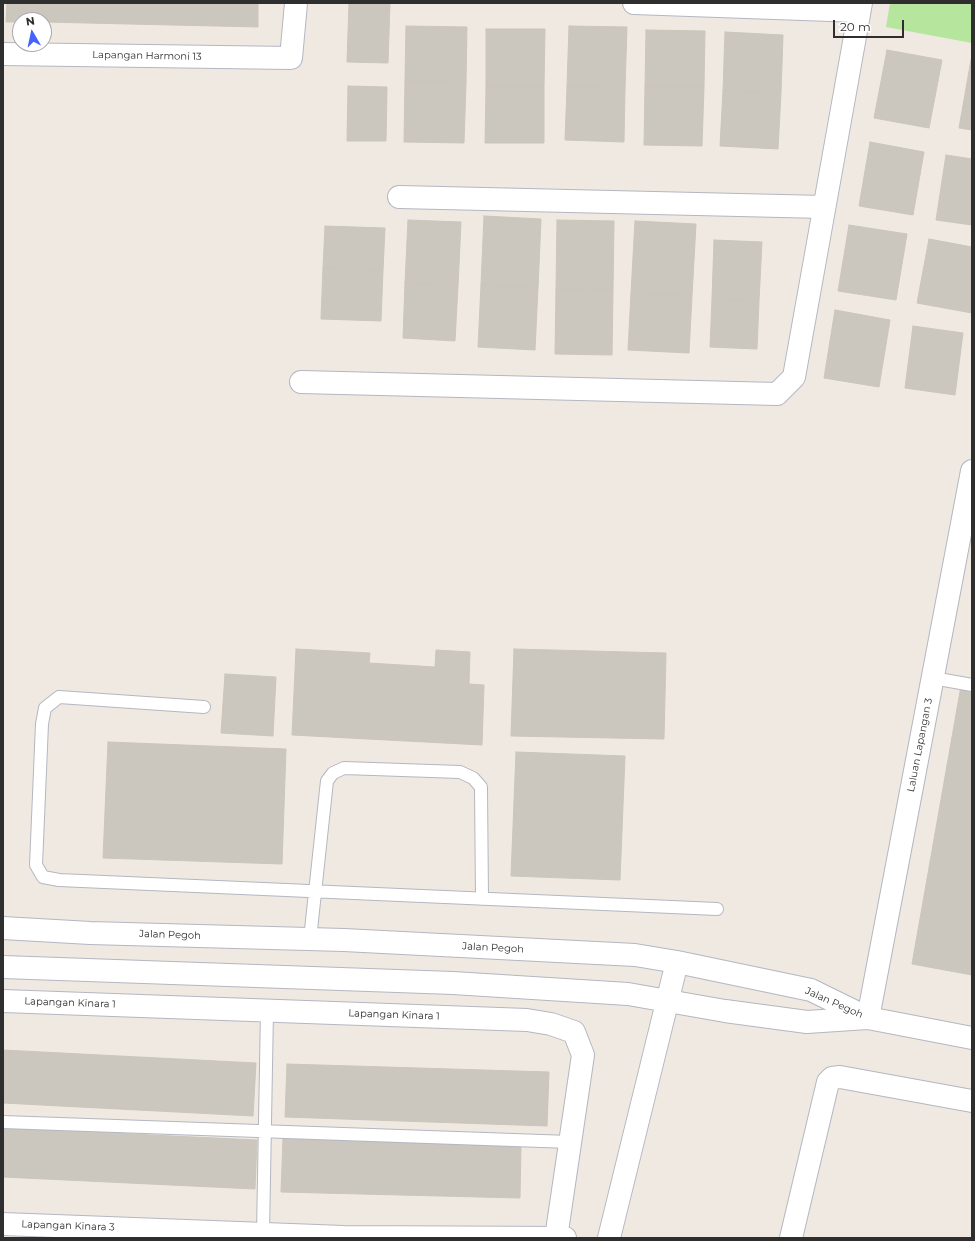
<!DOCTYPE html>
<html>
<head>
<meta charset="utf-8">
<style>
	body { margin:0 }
	#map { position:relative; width:975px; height:1241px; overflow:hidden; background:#efe9e1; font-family:Montserrat,sans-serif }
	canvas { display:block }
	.frame { position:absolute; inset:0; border:4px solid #2e2e2e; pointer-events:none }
	.north { position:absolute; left:12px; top:12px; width:40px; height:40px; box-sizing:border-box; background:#fff; border:1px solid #ababab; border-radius:50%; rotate:351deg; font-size:11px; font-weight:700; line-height:16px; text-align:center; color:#2e2e2e }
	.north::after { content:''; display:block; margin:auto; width:14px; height:18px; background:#4264fb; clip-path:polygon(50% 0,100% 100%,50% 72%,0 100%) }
	.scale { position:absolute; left:833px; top:20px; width:71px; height:18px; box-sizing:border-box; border:2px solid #2e2e2e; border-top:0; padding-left:5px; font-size:12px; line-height:14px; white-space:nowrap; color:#2e2e2e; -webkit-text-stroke:3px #fff; paint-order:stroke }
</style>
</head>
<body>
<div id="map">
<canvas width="975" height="1241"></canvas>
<div class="frame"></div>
<div class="north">N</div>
<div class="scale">20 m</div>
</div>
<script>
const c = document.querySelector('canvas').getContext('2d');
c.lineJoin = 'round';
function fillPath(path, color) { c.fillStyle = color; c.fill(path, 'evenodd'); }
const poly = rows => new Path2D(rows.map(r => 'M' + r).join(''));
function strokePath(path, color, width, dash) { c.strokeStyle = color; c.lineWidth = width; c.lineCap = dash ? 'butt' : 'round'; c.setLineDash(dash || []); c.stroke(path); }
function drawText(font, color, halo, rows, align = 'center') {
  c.font = font + ' Montserrat,sans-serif'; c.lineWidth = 3; c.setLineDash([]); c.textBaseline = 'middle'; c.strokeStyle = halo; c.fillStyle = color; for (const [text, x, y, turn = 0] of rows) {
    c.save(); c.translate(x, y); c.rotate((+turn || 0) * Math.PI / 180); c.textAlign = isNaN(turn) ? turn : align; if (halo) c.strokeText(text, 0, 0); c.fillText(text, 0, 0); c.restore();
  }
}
fillPath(poly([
	[890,3,972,3,972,43,886,27]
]), '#b6e59e');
const building = poly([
	[7,3,258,3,258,27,44,22,44,20,20,20,20,22,6,22,7,3],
	[349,3,390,3,388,63,347,62,349,3],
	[406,26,467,27,466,83,405,81,406,26],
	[569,26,627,27,625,88,567,87,569,26],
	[486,29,545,29,544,87,486,87,486,29],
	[646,30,705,31,704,87,645,86,646,30],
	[725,32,783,35,781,93,723,91,725,32],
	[887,50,942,60,929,128,874,118,887,50],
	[971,60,972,60,972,130,959,128,971,60],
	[405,81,466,83,464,143,404,142,405,81],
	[348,86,387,87,386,141,347,141,348,86],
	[645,86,704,87,702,146,644,145,645,86],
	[486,87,544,87,544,143,485,143,486,87],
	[567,87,625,88,624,142,565,140,567,87],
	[723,91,781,93,778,149,720,146,723,91],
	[870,142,924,152,913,215,859,206,870,142],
	[946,155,972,159,972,225,936,220,946,155],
	[484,216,541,219,538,288,481,285,484,216],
	[408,220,461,222,458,286,405,283,408,220],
	[557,220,614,221,613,290,556,289,557,220],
	[635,221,696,224,692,296,631,293,635,221],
	[849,225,907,234,896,300,838,291,849,225],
	[325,226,385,228,383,270,323,268,325,226],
	[929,239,972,247,972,313,917,303,929,239],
	[714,240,762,242,759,301,712,299,714,240],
	[323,268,383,270,381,321,321,319,323,268],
	[405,283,458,286,455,341,403,338,405,283],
	[481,285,538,288,535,350,478,347,481,285],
	[556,289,613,290,612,355,555,354,556,289],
	[631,293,692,296,689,353,628,350,631,293],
	[712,299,759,301,757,349,710,347,712,299],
	[835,310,890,320,879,387,824,378,835,310],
	[913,326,963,333,955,395,905,388,913,326],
	[296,649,370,653,369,663,435,667,436,650,470,652,469,684,484,685,482,745,292,735,296,649],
	[514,649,666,653,664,739,511,736,514,649],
	[225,674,276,677,273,736,221,733,225,674],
	[961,686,972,688,972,975,912,964,961,686],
	[108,742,286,749,282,864,103,858,108,742],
	[516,752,625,756,620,880,511,876,516,752],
	[3,1050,256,1063,253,1116,3,1103,3,1050],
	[287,1064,549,1072,547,1126,285,1117,287,1064],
	[3,1128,257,1140,255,1189,3,1177,3,1128],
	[283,1139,521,1146,520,1198,281,1192,283,1139]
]);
fillPath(building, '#cbc7bf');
strokePath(building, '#cbc5ba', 1);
const service = poly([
	[933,678,972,685],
	[204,707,59,697,45,708,42,724,36,865,43,877,59,880,717,909],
	[310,939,327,781,333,773,344,768,460,772,473,778,481,787,482,899],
	[3,1122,570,1142],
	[263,1234,267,1010]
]);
const minor = poly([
	[634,3,859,11],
	[3,54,291,58,296,3],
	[399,197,824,207],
	[301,382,777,394,794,377,861,3],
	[3,1001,527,1020,551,1024,574,1032,583,1055,556,1238],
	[868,1018,972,471],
	[3,1224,343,1237,565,1238],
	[791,1238,828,1082,832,1078,840,1077,972,1101]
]);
const tertiary = poly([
	[3,928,90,933,344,940,635,955,677,962,811,990,868,1018,972,1038],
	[3,967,453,983,628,994,725,1011,807,1022,867,1018],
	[609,1238,677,962]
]);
strokePath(service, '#b4b7c1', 14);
strokePath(minor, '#b4b7c1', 24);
strokePath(tertiary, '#b4b7c1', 24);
strokePath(service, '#fff', 12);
strokePath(minor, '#fff', 22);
strokePath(tertiary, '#fff', 22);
drawText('10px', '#2e2e2e', '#fff', [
	["Lapangan Harmoni 13",147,56,1],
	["Laluan Lapangan 3",920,745,-79],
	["Jalan Pegoh",170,935,2],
	["Jalan Pegoh",493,948,3],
	["Lapangan Kinara 1",70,1003,2],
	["Jalan Pegoh",834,1003,24],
	["Lapangan Kinara 1",394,1015,2],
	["Lapangan Kinara 3",68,1226,2]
]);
</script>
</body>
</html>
